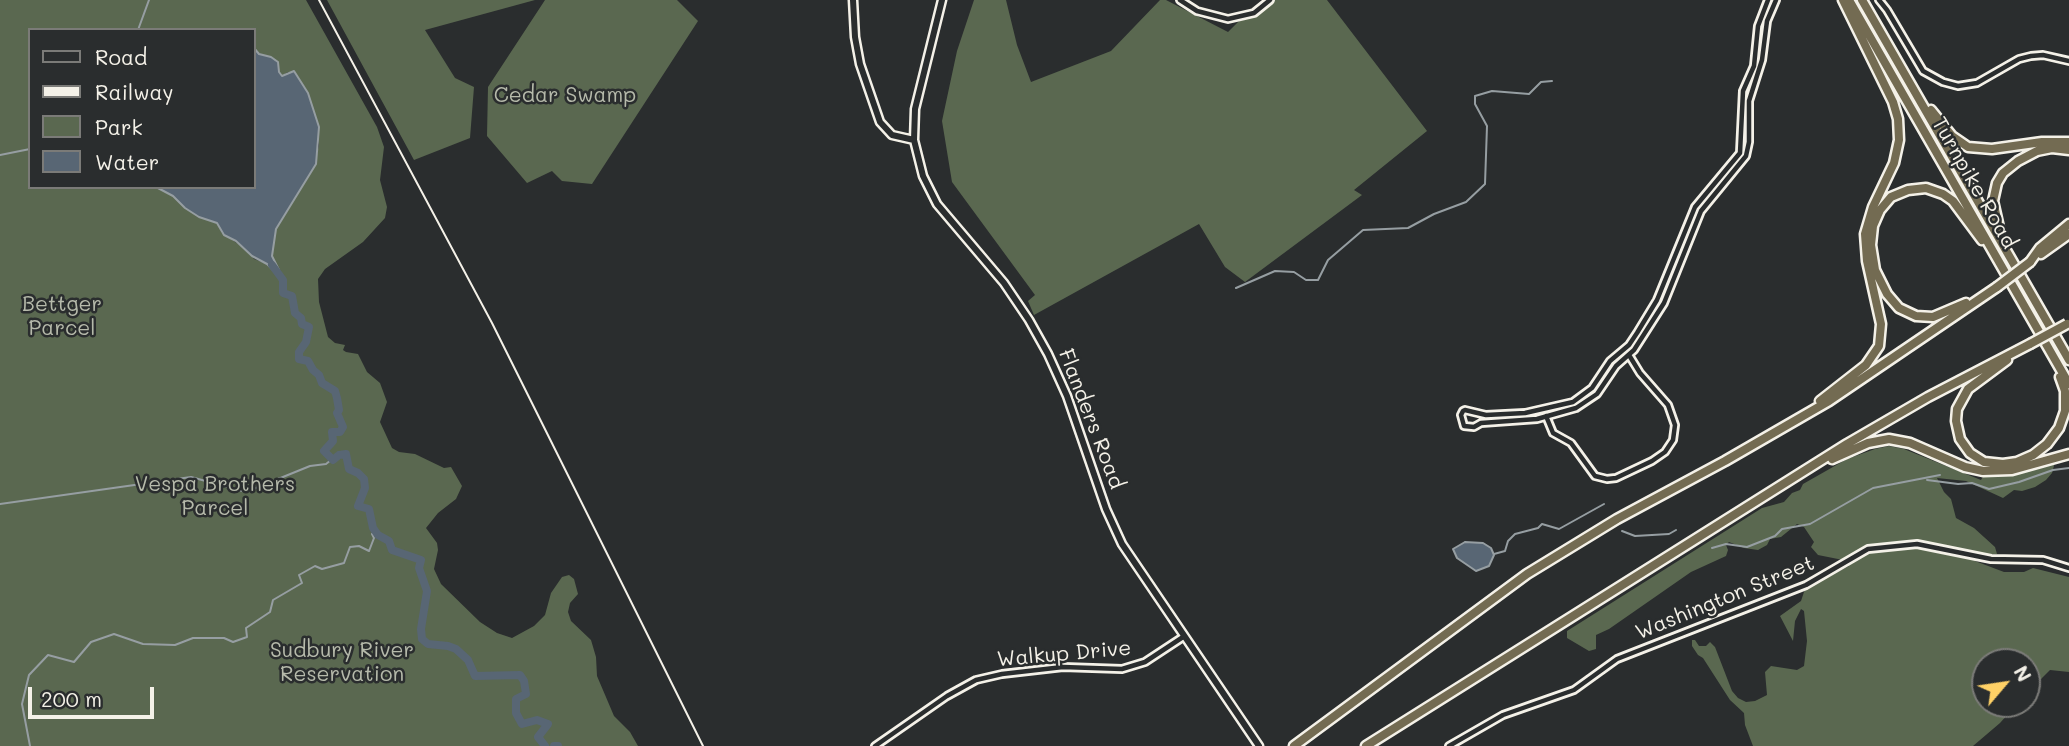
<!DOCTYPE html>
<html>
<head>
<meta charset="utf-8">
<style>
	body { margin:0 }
	#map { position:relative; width:2069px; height:746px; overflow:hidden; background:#2a2d2e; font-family:Mali,sans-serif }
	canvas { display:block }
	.legend { position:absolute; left:28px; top:28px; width:228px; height:161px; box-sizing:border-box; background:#2a2d2e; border:2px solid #7b7b78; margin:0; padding:9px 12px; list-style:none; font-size:21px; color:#f4f1e8 }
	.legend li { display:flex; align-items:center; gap:14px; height:35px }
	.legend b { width:35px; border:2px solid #7b7b78 }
	.north { position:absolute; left:1971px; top:648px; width:70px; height:70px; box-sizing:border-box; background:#2a2d2e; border:2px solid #7b7b78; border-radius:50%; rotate:61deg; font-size:19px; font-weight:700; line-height:28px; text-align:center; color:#f4f1e8 }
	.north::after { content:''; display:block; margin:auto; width:24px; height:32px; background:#ffd166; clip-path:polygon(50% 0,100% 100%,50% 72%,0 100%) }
	.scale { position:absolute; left:28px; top:687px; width:126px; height:32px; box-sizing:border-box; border:4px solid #f4f1e8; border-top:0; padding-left:9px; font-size:21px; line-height:24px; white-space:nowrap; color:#f4f1e8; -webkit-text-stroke:5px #2a2d2e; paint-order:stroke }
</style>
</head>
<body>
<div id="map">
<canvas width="2069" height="746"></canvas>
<ul class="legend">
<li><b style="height:9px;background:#2a2d2e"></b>Road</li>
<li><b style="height:9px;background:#f4f1e8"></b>Railway</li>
<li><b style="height:19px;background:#5a6850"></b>Park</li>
<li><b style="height:19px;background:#586674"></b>Water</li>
</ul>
<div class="north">N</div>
<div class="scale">200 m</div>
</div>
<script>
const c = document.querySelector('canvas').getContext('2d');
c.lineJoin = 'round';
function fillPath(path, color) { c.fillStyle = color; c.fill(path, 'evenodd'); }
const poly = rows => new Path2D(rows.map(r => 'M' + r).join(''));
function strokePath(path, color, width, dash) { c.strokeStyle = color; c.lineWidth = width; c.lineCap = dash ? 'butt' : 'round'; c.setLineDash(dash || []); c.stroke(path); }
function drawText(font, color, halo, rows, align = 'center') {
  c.font = font + ' Mali,sans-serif'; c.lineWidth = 5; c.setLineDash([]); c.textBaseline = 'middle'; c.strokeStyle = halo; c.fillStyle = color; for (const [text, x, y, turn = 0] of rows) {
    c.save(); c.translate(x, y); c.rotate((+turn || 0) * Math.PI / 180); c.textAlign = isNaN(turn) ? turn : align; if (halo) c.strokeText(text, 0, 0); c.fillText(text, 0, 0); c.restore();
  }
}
fillPath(poly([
	[0,0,306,0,377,127,384,147,380,180,387,207,385,218,363,242,325,269,318,279,319,302,328,337,335,343,345,345,343,350,346,352,358,354,367,372,380,383,387,402,380,422,392,448,399,452,415,454,444,468,451,467,462,486,456,499,438,513,426,528,437,543,438,550,434,569,441,584,480,622,497,633,512,638,534,626,545,615,551,593,562,577,569,575,574,579,578,594,570,603,568,612,571,621,591,640,596,657,597,676,614,716,630,732,638,746,0,746],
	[30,30,254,30,254,48,257,53,271,57,279,65,279,72,282,76,288,72,297,76,306,89,319,127,317,133,319,145,314,167,276,229,272,257,278,273,275,273,267,264,254,259,247,250,222,233,217,223,199,217,185,208,173,196,156,187,30,187],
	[327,0,535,0,425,30,455,78,474,87,470,138,414,160],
	[545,0,677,0,698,21,592,184,562,181,552,171,527,183,487,136,488,87],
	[974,0,1006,0,1017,45,1031,82,1111,51,1160,0,1166,0,1228,32,1239,21,1261,13,1275,0,1327,0,1427,131,1354,190,1362,195,1245,282,1225,267,1199,224,1034,315,1028,301,1035,295,952,182,942,121,957,51],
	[1889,446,1904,449,1981,480,1984,475,2004,474,2055,462,2052,473,2046,480,2035,487,2022,491,2014,490,2003,498,1966,481,1937,478,1944,492,1951,499,1956,518,1974,528,1995,547,1997,554,1983,555,1975,561,2004,572,2024,572,2033,568,2069,577,2069,672,2050,670,2027,693,2027,662,1985,662,1985,704,2017,704,2000,723,1973,746,1753,746,1745,725,1744,713,1730,700,1703,658,1698,655,1692,646,1692,640,1695,640,1699,646,1706,646,1710,642,1715,647,1732,691,1738,698,1746,702,1755,701,1767,695,1765,672,1771,666,1797,670,1804,666,1807,641,1804,611,1801,609,1795,621,1793,641,1780,616,1801,601,1805,589,1849,566,1843,560,1818,555,1811,547,1814,542,1804,527,1797,524,1781,537,1770,539,1767,545,1758,550,1744,548,1729,542,1726,545,1728,550,1726,556,1691,572,1609,629,1596,635,1596,649,1589,651,1567,638,1567,631,1762,508,1784,502,1792,493,1800,490,1803,484,1847,459,1875,449]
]), '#5a6850');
const water = poly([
	[254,48,259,54,271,57,278,62,279,72,282,76,294,71,308,93,319,127,316,164,276,229,272,256,279,270,276,273,267,264,252,256,236,241,224,235,217,223,199,217,185,208,173,196,156,187,254,187,254,48],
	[1465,542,1483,543,1491,548,1494,555,1489,566,1476,571,1457,558,1453,549,1465,542]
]);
fillPath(water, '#586674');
strokePath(water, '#969ea2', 2);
strokePath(poly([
	[138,30,149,0],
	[0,155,30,149],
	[1236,288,1275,271,1294,272,1306,280,1318,280,1328,260,1363,230,1408,228,1434,214,1466,202,1485,184,1487,126,1475,104,1475,96,1492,91,1529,94,1541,82,1552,81],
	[1927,480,1958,484,1972,483,1989,489,2019,482,2053,470,2069,468],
	[0,504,191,477,246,492,310,466,326,464,331,460],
	[1622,531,1635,536,1669,534,1676,530],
	[1712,548,1726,544,1747,547,1775,536,1782,529,1810,524,1873,488,1940,475],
	[1494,554,1505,551,1508,541,1515,534,1538,528,1542,524,1559,529,1604,504],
	[30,746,22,704,29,675,48,655,74,662,91,642,114,634,143,644,175,645,193,638,224,638,233,642,247,637,246,628,270,612,273,600,302,583,299,575,315,566,322,569,344,563,350,547,359,546,369,551,374,538,372,534,375,531]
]), '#969ea2', 2);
strokePath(poly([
	[272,265,283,280,283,293,292,296,295,313,301,318,302,324,309,327,306,342,299,352,299,359,308,361,313,370,319,375,322,383,335,391,337,398,339,410,337,413,343,427,340,432,332,432,333,441,324,451,333,460,339,455,346,454,349,469,358,473,364,479,365,488,358,506,369,509,373,528,378,535,389,541,392,550,421,560,419,568,427,591,421,629,422,639,428,644,448,646,456,649,468,660,475,676,520,675,524,681,526,694,516,699,516,713,522,724,537,720,548,724,538,737,545,746],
	[554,746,558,746]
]), '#586674', 8);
const street = poly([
	[1180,0,1197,11,1228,19,1254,13,1270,0],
	[1768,0,1758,26,1754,66,1743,91,1740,153,1695,207,1657,300,1637,333,1629,345,1610,361,1592,388,1573,402,1525,413,1486,415,1465,410,1463,411,1461,415,1464,426,1474,427,1481,423,1537,419,1576,408,1597,394,1616,366,1634,350,1664,303,1701,211,1746,156,1749,142,1749,101,1762,60,1767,21,1776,0],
	[1879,0,1887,10,1923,71,1943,82,1958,86,1977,83,2019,59,2031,56,2043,55,2069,61],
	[1546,416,1553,433,1571,443,1595,476,1607,479,1616,478,1652,461,1665,452,1673,440,1675,425,1668,405,1640,373,1629,355],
	[875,746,947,696,976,680,1002,674,1063,667,1122,669,1145,662,1183,637],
	[1449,746,1503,715,1574,690,1617,659,1806,585,1868,549,1917,544,1991,559,2043,560,2069,568]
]);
const secondary = poly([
	[853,0,855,37,860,64,880,122,892,135,914,140,923,176,937,204,1004,283,1029,320,1048,354,1067,396,1106,509,1122,544,1259,746],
	[914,140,915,109,942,0]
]);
const highway = poly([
	[1849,0,2069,384],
	[1862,0,2069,360],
	[1931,110,1952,136,1968,147,1992,149,2042,142,2069,142],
	[2000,232,1993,201,1997,183,2003,173,2018,161,2037,151,2052,148,2069,150],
	[2041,254,2069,234],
	[2030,262,2040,248,2069,224],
	[1966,303,1933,317,1916,316,1899,308,1887,294,1875,270,1871,245,1873,226,1880,210,1891,197,1908,190,1926,188,1943,194,1953,201,1982,240],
	[2007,360,1968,389,1957,409,1956,421,1960,439,1970,453,1984,462,2003,464,2017,462,2033,455,2047,444,2059,428,2065,411,2065,391,2060,377],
	[1820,401,1866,365,1879,346,1881,324,1867,261,1865,234,1873,207,1894,163,1899,140,1898,119,1893,102,1843,0],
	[1832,459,1868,443,1889,439,1910,443,1965,467,1983,471,2012,470,2069,454],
	[1294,746,1527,574,1617,519,1725,461,1829,401,1997,287],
	[1366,746,1847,444,1928,397,2030,344]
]);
strokePath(street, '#f4f1e8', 10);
strokePath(secondary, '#f4f1e8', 11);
strokePath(highway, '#f4f1e8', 13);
strokePath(street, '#2a2d2e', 4.5);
strokePath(secondary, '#2a2d2e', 6);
strokePath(highway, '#736b52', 8);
strokePath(poly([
	[319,0,492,323,703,746]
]), '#f4f1e8', 2);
const highwayBridge = poly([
	[1997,287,2030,262],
	[2030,344,2067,324]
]);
strokePath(highwayBridge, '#f4f1e8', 13, []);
strokePath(highwayBridge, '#736b52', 8);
drawText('21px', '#b6baab', '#2a2d2e', [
	["Cedar Swamp",565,96],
	["Bettger",62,305],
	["Parcel",62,329],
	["Vespa Brothers",215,485],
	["Parcel",215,509],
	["Sudbury River",342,651],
	["Reservation",342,675]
]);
drawText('21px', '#f4f1e8', '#2a2d2e', [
	["Turnpike Road",1974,183,60],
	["Flanders Road",1091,419,69],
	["Washington Street",1725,598,-22],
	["Walkup Drive",1064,654,-5]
]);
</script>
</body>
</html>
